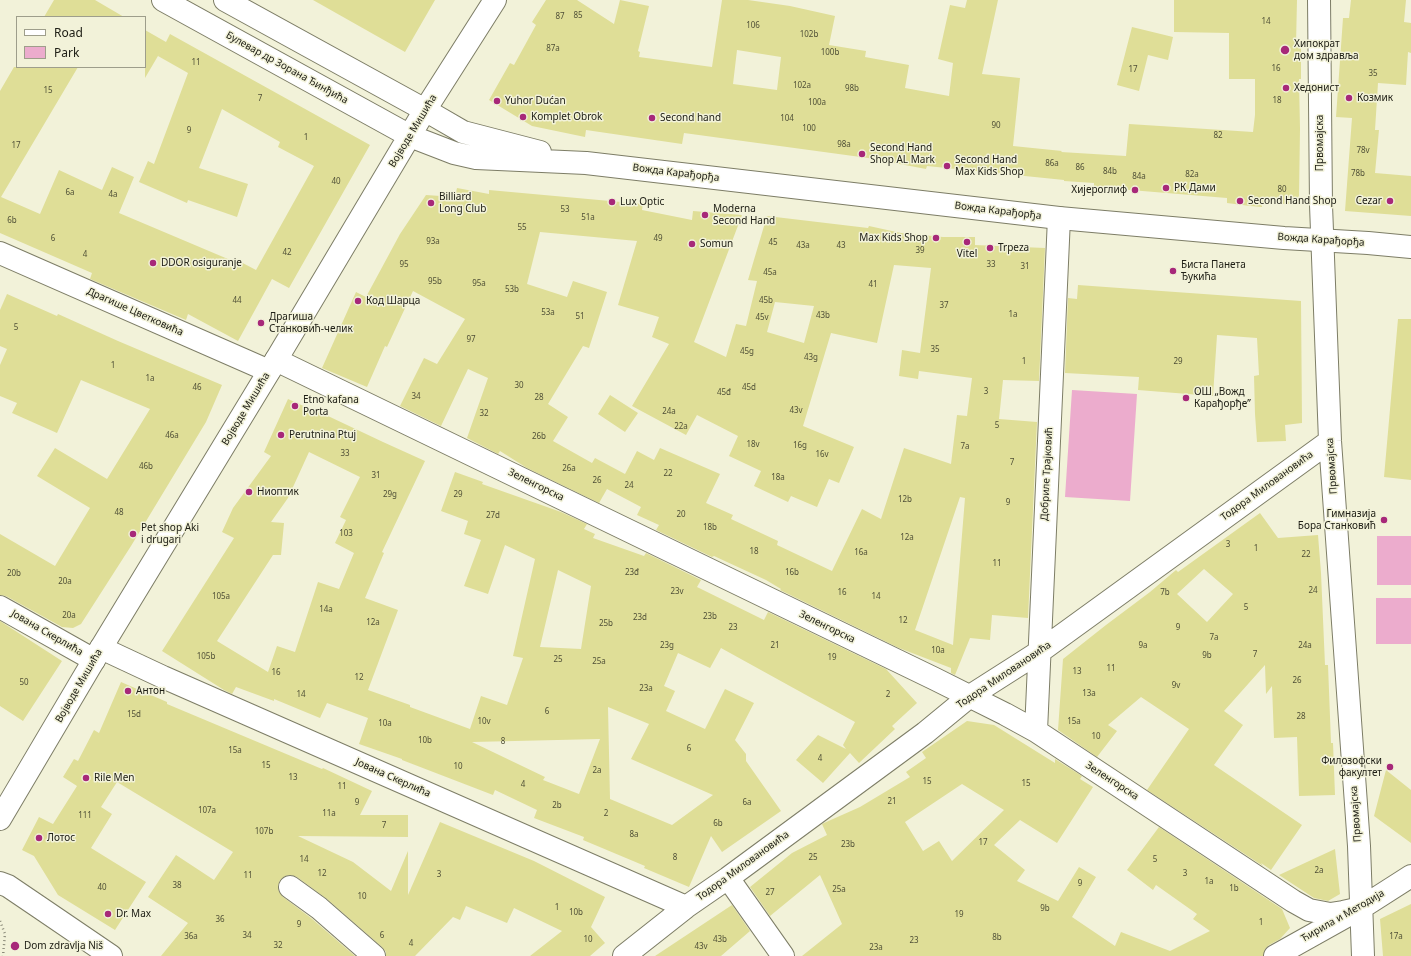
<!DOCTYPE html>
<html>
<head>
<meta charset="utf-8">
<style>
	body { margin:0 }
	#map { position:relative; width:1411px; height:956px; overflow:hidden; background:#f2f2d9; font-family:"Noto Sans",sans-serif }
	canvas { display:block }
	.legend { position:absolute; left:16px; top:16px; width:130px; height:52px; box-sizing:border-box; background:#f2f2d9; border:1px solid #9e9e8b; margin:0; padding:5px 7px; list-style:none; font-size:12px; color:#202017 }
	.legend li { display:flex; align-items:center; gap:8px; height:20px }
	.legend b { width:20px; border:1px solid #9e9e8b }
</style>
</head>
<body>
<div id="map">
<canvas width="1411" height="956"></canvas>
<ul class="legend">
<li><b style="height:5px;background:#fff"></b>Road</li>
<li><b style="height:11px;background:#ecaccd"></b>Park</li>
</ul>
</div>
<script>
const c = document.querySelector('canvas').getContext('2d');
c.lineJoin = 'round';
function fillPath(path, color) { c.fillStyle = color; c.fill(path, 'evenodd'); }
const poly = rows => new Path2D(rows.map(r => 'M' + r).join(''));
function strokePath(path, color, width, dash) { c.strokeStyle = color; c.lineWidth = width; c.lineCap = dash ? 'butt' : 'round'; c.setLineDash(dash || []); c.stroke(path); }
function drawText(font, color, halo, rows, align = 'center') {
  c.font = font + ' "Noto Sans",sans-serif'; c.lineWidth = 3; c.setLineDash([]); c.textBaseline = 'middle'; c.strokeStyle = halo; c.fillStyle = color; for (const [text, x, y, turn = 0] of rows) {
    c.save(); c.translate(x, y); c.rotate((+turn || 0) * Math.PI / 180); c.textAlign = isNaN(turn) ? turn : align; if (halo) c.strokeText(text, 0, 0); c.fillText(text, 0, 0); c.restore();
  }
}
fillPath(poly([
	[1072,390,1137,394,1130,501,1065,497],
	[1377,536,1411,536,1411,585,1377,585],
	[1376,598,1411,598,1411,644,1376,644]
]), '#ecaccd');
fillPath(poly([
	[54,0,95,0,124,17,44,17],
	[313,0,435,0,405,52],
	[546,0,577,0,614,24,620,0,649,6,638,51,640,52,639,57,712,67,722,0,748,0,790,6,835,16,829,45,866,51,865,57,909,65,905,88,949,96,953,63,938,59,950,5,965,8,967,0,998,0,982,74,1020,78,1013,146,1062,151,1061,152,1126,156,1129,124,1253,132,1255,115,1255,79,1229,79,1229,33,1174,32,1174,0,1297,0,1296,45,1301,45,1301,79,1299,79,1300,129,1299,197,1292,204,1262,204,1262,207,1250,206,1227,203,1227,198,1094,187,1094,183,1064,181,1064,180,927,166,926,169,868,158,684,133,682,144,586,130,585,137,532,126,489,100,510,63,514,65,536,25,532,22],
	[737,50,781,57,777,90,733,84],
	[1351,0,1406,0,1404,22,1411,23,1411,53,1408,52,1406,85,1378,83,1375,130,1379,130,1375,173,1411,176,1411,216,1345,211,1352,118,1336,117,1343,18,1349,18],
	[1132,27,1173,37,1168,60,1148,55,1139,91,1117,85],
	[145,30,166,42,170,34,370,145,289,288,272,279,238,341,188,314,186,320,90,279,92,273,0,233,0,91,14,67,78,67,1,197,40,214,59,170,102,190,112,167,134,177,119,213,235,262,237,260,256,270,314,166,278,147,280,142,222,109,199,168,248,184,237,217,188,200,187,203,139,182,148,161,154,164,188,73,158,56,165,44,145,78],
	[457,188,489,194,489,190,643,204,642,210,692,220,693,211,742,215,694,342,726,357,736,324,746,326,757,281,748,280,767,216,868,228,869,226,901,233,943,237,975,237,975,245,1045,248,1039,381,1003,380,999,419,1037,422,1028,618,992,615,990,640,970,638,955,675,951,673,951,668,899,648,780,590,781,589,766,580,714,556,712,557,656,530,659,525,637,515,641,507,607,489,599,503,527,468,500,451,498,454,467,438,488,378,468,369,441,426,400,406,424,358,437,364,465,319,413,291,387,347,385,346,367,387,322,368,356,292,366,297,400,234,426,195,455,197],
	[540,232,637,241,618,305,659,317,652,337,669,344,632,406,686,435,697,415,738,436,729,456,761,471,754,486,788,502,791,496,817,507,829,479,839,483,854,447,803,426,831,333,877,343,894,265,931,268,920,353,902,350,899,376,918,379,919,371,972,378,967,416,957,415,951,464,904,448,881,519,862,509,832,571,777,545,778,541,731,519,733,515,706,503,720,474,660,448,654,460,637,451,625,474,595,458,592,463,553,441,568,417,548,404,583,346,589,348,607,292,573,281,567,297,527,284],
	[775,302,814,306,804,343,767,332],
	[960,497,965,498,953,645,915,630],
	[1078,285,1301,301,1302,423,1285,425,1286,441,1257,442,1255,414,1254,376,1259,375,1257,338,1217,335,1213,396,1138,390,1139,377,1065,373,1068,298,1077,299],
	[7,294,57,316,58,314,118,341,222,385,206,422,131,546,81,624,73,628,62,627,6,596,0,595,0,534,55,566,90,508,37,476,55,448,107,479,150,409,81,380,57,433,12,413,17,403,0,396,0,365,7,349,0,346,0,310],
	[1398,319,1411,319,1411,480,1384,477],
	[610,395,638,413,625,432,598,414],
	[288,399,328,417,328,416,383,442,425,461,382,552,384,553,365,598,398,610,368,690,410,705,410,707,470,729,481,696,507,705,523,658,513,656,535,559,505,545,488,594,464,586,481,540,464,534,468,521,441,511,455,472,483,482,482,484,561,512,587,524,584,529,595,534,593,538,644,556,646,553,701,580,697,587,764,620,768,612,886,669,917,703,892,726,895,729,859,763,850,753,823,783,796,760,818,735,846,749,843,745,855,722,721,648,710,668,678,653,664,686,675,691,666,711,705,729,725,689,754,703,735,740,746,754,746,761,781,811,722,852,711,836,689,887,644,868,645,866,583,840,584,837,534,818,537,810,495,790,493,795,402,760,402,759,359,744,368,718,327,703,320,718,274,699,274,701,236,687,232,694,224,690,162,651,234,538,222,532,233,508,271,456,264,452],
	[309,452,360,477,340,517,346,520,335,543,354,553,339,589,318,582,295,652,277,646,268,672,217,641,273,555,281,555,284,523,271,522,288,498],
	[558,570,591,586,581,649,540,647],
	[608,707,649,724,631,759,713,795,672,825,610,799],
	[600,739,579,794,543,780,545,777,472,742],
	[1260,513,1278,538,1318,535,1321,573,1325,665,1328,665,1331,743,1333,743,1335,795,1299,796,1297,737,1274,738,1272,686,1266,694,1265,665,1224,711,1243,725,1214,765,1302,825,1271,870,1261,863,1263,866,1147,790,1189,729,1141,697,1108,725,1117,731,1097,757,1058,730,1063,659,1106,625,1150,592,1176,570,1178,572],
	[1204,569,1233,594,1207,622,1177,594],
	[0,621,62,661,23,721,0,706],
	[121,682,167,702,167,704,322,769,323,768,372,791,360,815,408,815,408,837,298,836,353,862,391,891,408,851,408,895,440,822,534,861,605,897,591,927,605,943,590,956,530,956,562,931,514,908,507,923,466,906,460,920,453,917,415,956,386,956,386,952,382,947,327,899,297,877,291,875,285,876,280,880,278,886,279,892,283,897,311,918,355,956,161,956,188,923,148,897,176,855,214,880,233,852,117,782,101,807,112,814,91,848,146,882,115,930,58,895,34,856,22,850,39,817,53,824,77,786,63,777,74,759,78,761,94,730,99,733],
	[967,721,994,725,1055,763,1055,759,1082,776,1080,779,1093,787,1057,843,1020,820,994,845,1025,870,1017,881,1058,901,1079,867,1096,877,1072,917,1115,946,1121,932,1170,951,1210,931,1193,919,1197,914,1156,885,1153,890,1127,870,1159,827,1282,909,1290,928,1280,939,1269,945,1265,949,1263,956,802,956,842,924,820,875,770,916,750,887,792,853,827,835,822,824,824,823,860,807,910,777,906,772,926,758,922,752],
	[962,784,1004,810,952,861,939,841,923,851,905,822],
	[1386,770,1411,790,1411,843,1374,816],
	[1335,849,1340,894,1328,901,1314,898,1279,875],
	[1411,904,1411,956,1383,956,1380,919],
	[732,905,750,931,721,956,655,956]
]), '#dfde97');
const street = poly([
	[1319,0,1321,205,1330,441,1359,846,1363,956],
	[0,253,269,371],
	[276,360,935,679,1005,714,1036,731,1293,901,1309,910,1330,914,1343,912,1361,908],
	[0,607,94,660],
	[101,648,163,677,686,907],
	[1036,731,1059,218],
	[728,878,783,956],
	[0,883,8,886,39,907,111,956],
	[290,887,319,908,374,956],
	[624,956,686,907,728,878,925,733,970,696,1039,652,1330,441],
	[1275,956,1361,908,1411,876]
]);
const secondary = poly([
	[163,0,410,136,454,153,476,158,586,163,1059,218,1284,238,1368,243,1411,247],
	[225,0,425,110,463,132,540,152],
	[0,819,101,648,276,360,425,110,495,0]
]);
strokePath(street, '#7d7d66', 24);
strokePath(secondary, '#7d7d66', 24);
strokePath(poly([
	[0,921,5,934,3,956]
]), '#887', 2.5, [1, 3]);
strokePath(street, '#fff', 22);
strokePath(secondary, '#fff', 22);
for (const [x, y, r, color] of [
	[1285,50,5,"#a72879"],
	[1286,88,4,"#a72879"],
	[1349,98,4,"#a72879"],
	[497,101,4,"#a72879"],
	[523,117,4,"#a72879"],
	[652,118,4,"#a72879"],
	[862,154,4,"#a72879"],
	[947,166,4,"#a72879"],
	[1166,188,4,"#a72879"],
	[1135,190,4,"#a72879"],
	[1240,201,4,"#a72879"],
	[1390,201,4,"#a72879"],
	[612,202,4,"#a72879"],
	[431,203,4,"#a72879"],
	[705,215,4,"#a72879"],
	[936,238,4,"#a72879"],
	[967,242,4,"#a72879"],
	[692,244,4,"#a72879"],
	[990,248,4,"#a72879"],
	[153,263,4,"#a72879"],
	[1173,271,4,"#a72879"],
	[358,301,4,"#a72879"],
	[261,323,4,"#a72879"],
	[1186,398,4,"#a72879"],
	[295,406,4,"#a72879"],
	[281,435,4,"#a72879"],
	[249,492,4,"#a72879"],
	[1384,520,4,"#a72879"],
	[133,534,4,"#a72879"],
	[128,691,4,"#a72879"],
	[1390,767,4,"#a72879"],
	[86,778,4,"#a72879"],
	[39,838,4,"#a72879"],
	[108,914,4,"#a72879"],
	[15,946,5,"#a72879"]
]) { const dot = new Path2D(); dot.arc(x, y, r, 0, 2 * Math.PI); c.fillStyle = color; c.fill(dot); strokePath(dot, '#f2f2d9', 1.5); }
drawText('8px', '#505037', null, [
	["85",578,16],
	["87",560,17],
	["14",1266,22],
	["106",753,26],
	["102b",809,35],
	["87a",553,49],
	["100b",830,53],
	["11",196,63],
	["16",1276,69],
	["17",1133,70],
	["35",1373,74],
	["102a",802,86],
	["98b",852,89],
	["15",48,91],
	["7",260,99],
	["18",1277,101],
	["100a",817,103],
	["104",787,119],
	["90",996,126],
	["100",809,129],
	["9",189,131],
	["82",1218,136],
	["1",306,138],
	["98a",844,145],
	["17",16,146],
	["78v",1363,151],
	["86a",1052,164],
	["86",1080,168],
	["84b",1110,172],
	["78b",1358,174],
	["82a",1192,175],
	["84a",1139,177],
	["40",336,182],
	["80",1282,190],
	["6a",70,193],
	["4a",113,195],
	["53",565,210],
	["51a",588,218],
	["6b",12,221],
	["55",522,228],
	["6",53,239],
	["49",658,239],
	["93a",433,242],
	["45",773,243],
	["43a",803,246],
	["43",841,246],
	["39",920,251],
	["42",287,253],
	["4",85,255],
	["95",404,265],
	["33",991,265],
	["31",1025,267],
	["45a",770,273],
	["95b",435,282],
	["95a",479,284],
	["41",873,285],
	["53b",512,290],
	["44",237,301],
	["45b",766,301],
	["37",944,306],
	["53a",548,313],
	["1a",1013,315],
	["43b",823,316],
	["51",580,317],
	["45v",762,318],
	["5",16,328],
	["97",471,340],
	["35",935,350],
	["45g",747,352],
	["43g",811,358],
	["1",1024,362],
	["29",1178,362],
	["1",113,366],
	["1a",150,379],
	["30",519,386],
	["46",197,388],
	["45d",749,388],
	["3",986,392],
	["45đ",724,393],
	["34",416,397],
	["28",539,398],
	["43v",796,411],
	["24a",669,412],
	["32",484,414],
	["5",997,426],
	["22a",681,427],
	["46a",172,436],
	["26b",539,437],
	["18v",753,445],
	["16g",800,446],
	["7a",965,447],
	["33",345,454],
	["16v",822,455],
	["7",1012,463],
	["46b",146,467],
	["26a",569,469],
	["22",668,474],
	["31",376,476],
	["18a",778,478],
	["26",597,481],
	["24",629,486],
	["29g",390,495],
	["29",458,495],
	["12b",905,500],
	["9",1008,503],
	["48",119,513],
	["20",681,515],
	["27d",493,516],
	["18b",710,528],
	["103",346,534],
	["12a",907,538],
	["3",1228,545],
	["1",1256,549],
	["18",754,552],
	["16a",861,553],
	["22",1306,555],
	["11",997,564],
	["23đ",632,573],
	["16b",792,573],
	["20b",14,574],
	["20a",65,582],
	["24",1313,591],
	["23v",677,592],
	["16",842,593],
	["7b",1165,593],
	["105a",221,597],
	["14",876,597],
	["5",1246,608],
	["14a",326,610],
	["20a",69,616],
	["23b",710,617],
	["23d",640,618],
	["12",903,621],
	["12a",373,623],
	["25b",606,624],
	["23",733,628],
	["9",1178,628],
	["7a",1214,638],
	["23g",667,646],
	["21",775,646],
	["9a",1143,646],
	["24a",1305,646],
	["10a",938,651],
	["7",1255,655],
	["9b",1207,656],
	["105b",206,657],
	["19",832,658],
	["25",558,660],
	["25a",599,662],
	["11",1111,669],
	["13",1077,672],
	["16",276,673],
	["12",359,678],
	["26",1297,681],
	["50",24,683],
	["9v",1176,686],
	["23a",646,689],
	["13a",1089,694],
	["14",301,695],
	["2",888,695],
	["6",547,712],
	["15d",134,715],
	["28",1301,717],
	["10v",484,722],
	["15a",1074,722],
	["10a",385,724],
	["10",1096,737],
	["10b",425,741],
	["8",503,742],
	["6",689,749],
	["15a",235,751],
	["4",820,759],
	["15",266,766],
	["10",458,767],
	["2a",597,771],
	["13",293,778],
	["15",927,782],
	["15",1026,784],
	["4",523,785],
	["11",342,787],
	["21",892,802],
	["9",357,803],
	["6a",747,803],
	["2b",557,806],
	["107a",207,811],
	["11a",329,814],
	["2",606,814],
	["111",85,816],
	["6b",718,824],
	["7",384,826],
	["107b",264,832],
	["8a",634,835],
	["17",983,843],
	["23b",848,845],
	["8",675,858],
	["25",813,858],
	["14",304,860],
	["5",1155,860],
	["2a",1319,871],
	["12",322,874],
	["3",1185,874],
	["3",439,875],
	["11",248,876],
	["1a",1209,882],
	["9",1080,884],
	["38",177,886],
	["40",102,888],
	["1b",1234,889],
	["25a",839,890],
	["27",770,893],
	["10",362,897],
	["1",557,908],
	["9b",1045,909],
	["10b",576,913],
	["19",959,915],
	["36",220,920],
	["1",1261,923],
	["9",299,925],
	["34",247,936],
	["6",382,936],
	["36a",191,937],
	["17a",1396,937],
	["8b",997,938],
	["10",588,940],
	["43b",720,940],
	["23",914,941],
	["4",411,944],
	["32",278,946],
	["43v",701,947],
	["23a",876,948]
]);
drawText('10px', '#202017', '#f2f2d9', [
	["Хипократ",1294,44],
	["дом здравља",1294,56],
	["Хедонист",1294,88],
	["Козмик",1357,98],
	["Yuhor Dućan",505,101],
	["Komplet Obrok",531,117],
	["Second hand",660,118],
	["Second Hand",870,148],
	["Shop AL Mark",870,160],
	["Second Hand",955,160],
	["Max Kids Shop",955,172],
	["РК Дами",1174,188],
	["Хијероглиф",1127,190,"right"],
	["Billiard",439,197],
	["Long Club",439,209],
	["Second Hand Shop",1248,201],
	["Cezar",1382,201,"right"],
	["Lux Optic",620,202],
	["Moderna",713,209],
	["Second Hand",713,221],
	["Max Kids Shop",928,238,"right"],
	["Somun",700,244],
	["Trpeza",998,248],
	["Vitel",967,254,"center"],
	["DDOR osiguranje",161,263],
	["Биста Панета",1181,265],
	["Ђукића",1181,277],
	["Код Шарца",366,301],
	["Драгиша",269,317],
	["Станковић-челик",269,329],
	["ОШ „Вожд",1194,392],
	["Карађорђе”",1194,404],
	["Etno kafana",303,400],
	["Porta",303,412],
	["Perutnina Ptuj",289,435],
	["Ниоптик",257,492],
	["Гимназија",1376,514,"right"],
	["Бора Станковић",1376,526,"right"],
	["Pet shop Aki",141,528],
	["i drugari",141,540],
	["Антон",136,691],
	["Филозофски",1382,761,"right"],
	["факултет",1382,773,"right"],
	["Rile Men",94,778],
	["Лотос",47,838],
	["Dr. Max",116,914],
	["Dom zdravlja Niš",24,946]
], 'left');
drawText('10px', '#202017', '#f2f2d9', [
	["Булевар др Зорана Ђинђића",287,68,29],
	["Војводе Мишића",413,131,-59],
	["Првомајска",1320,143,-90],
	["Вожда Карађорђа",676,173,7],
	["Вожда Карађорђа",998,211,7],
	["Вожда Карађорђа",1321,240,4],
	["Драгише Цветковића",135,312,24],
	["Војводе Мишића",246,409,-59],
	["Првомајска",1332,466,-94],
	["Добриле Трајковић",1047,474,-87],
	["Зеленгорска",536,485,26],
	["Тодора Миловановића",1267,486,-36],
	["Зеленгорска",827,627,26],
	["Јована Скерлића",47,633,30],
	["Тодора Миловановића",1004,675,-34],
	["Војводе Мишића",79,686,-60],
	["Јована Скерлића",393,778,24],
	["Зеленгорска",1112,781,33],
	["Првомајска",1356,814,-94],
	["Тодора Миловановића",743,866,-36],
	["Ћирила и Методија",1343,916,-30]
]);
</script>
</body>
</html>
